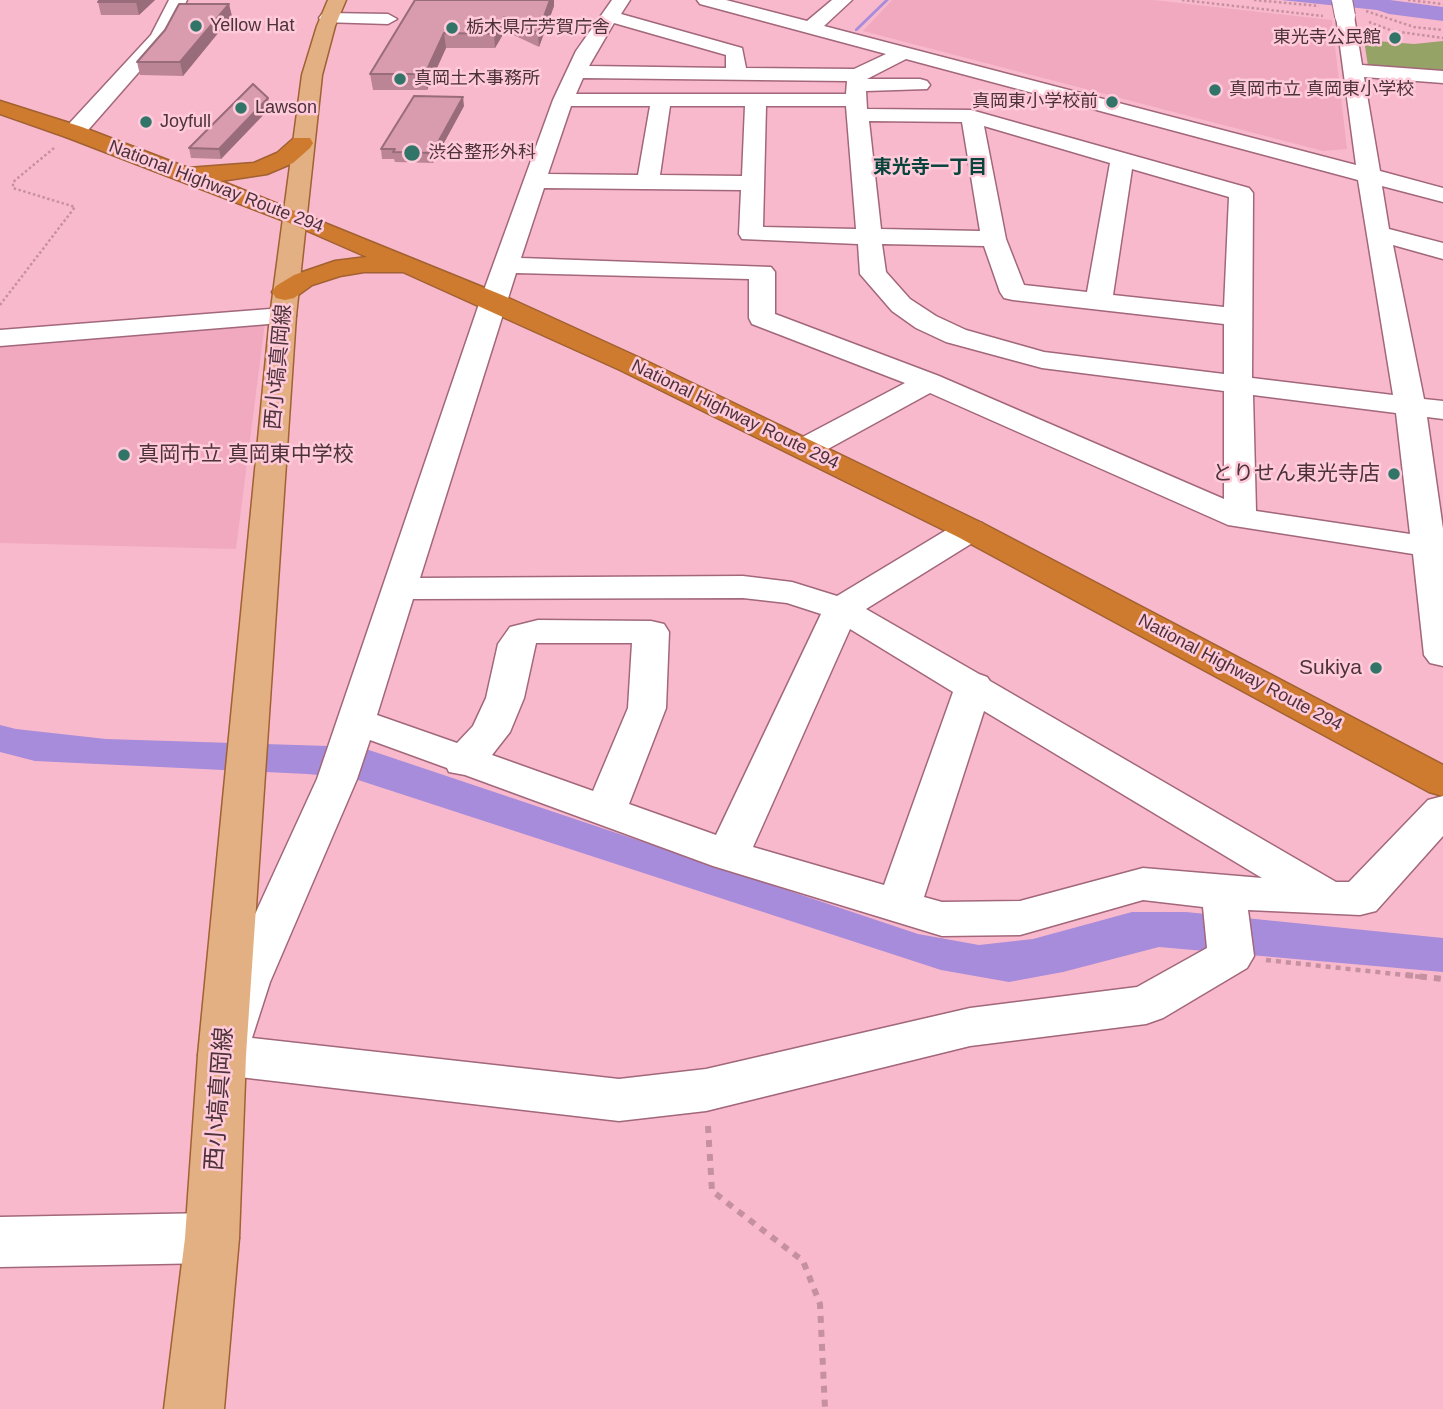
<!DOCTYPE html>
<html>
<head>
<meta charset="utf-8">
<style>
	body { margin:0 }
	canvas { display:block; background:#f9b9cc }
</style>
</head>
<body>
<canvas width="1443" height="1409"></canvas>
<script>
const c = document.querySelector('canvas').getContext('2d');
c.lineJoin = 'round';
function fillPath(path, color) { c.fillStyle = color; c.fill(path, 'evenodd'); }
const poly = rows => new Path2D(rows.map(r => 'M' + r).join(''));
function strokePath(path, color, width, dash) { c.strokeStyle = color; c.lineWidth = width; c.lineCap = dash ? 'butt' : 'round'; c.setLineDash(dash || []); c.stroke(path); }
function drawText(font, color, halo, rows, align = 'center') {
  c.font = font + ' Arial,"Noto Sans JP",sans-serif'; c.lineWidth = 5; c.setLineDash([]); c.textBaseline = 'middle'; c.strokeStyle = halo; c.fillStyle = color; for (const [text, x, y, turn = 0] of rows) {
    c.save(); c.translate(x, y); c.rotate((+turn || 0) * Math.PI / 180); c.textAlign = isNaN(turn) ? turn : align; if (halo) c.strokeText(text, 0, 0); c.fillText(text, 0, 0); c.restore();
  }
}
fillPath(poly([
	[892,0,1153,0,1332,20,1347,149,1323,151,863,31],
	[265,323,236,549,0,543,0,344]
]), '#f1a9c0');
fillPath(poly([
	[1364,40,1414,44,1443,41,1443,74,1368,66]
]), '#96a366');
fillPath(poly([
	[1281,0,1390,0,1443,7,1443,21,1389,14,1377,10],
	[0,725,16,729,106,739,360,747,918,934,979,945,1033,939,1132,912,1186,912,1443,938,1443,972,1159,947,1063,972,1009,982,941,970,352,778,307,774,35,761,0,752]
]), '#a68cda');
fillPath(poly([
	[885,0,889,0,857,31,855,31,855,29,885,0]
]), '#a68cda');
const minor = poly([
	[169,0,187,0,166,41,82,137,66,137,63,132,66,127,151,35,169,0],
	[612,0,630,0,621,14,742,48,746,68,854,69,886,54,700,4,697,0,726,0,807,21,832,0,852,0,824,26,1356,165,1336,16,1339,12,1345,11,1354,16,1362,65,1443,71,1443,83,1364,77,1380,171,1443,188,1443,202,1382,186,1389,229,1443,243,1443,259,1393,245,1424,399,1443,401,1443,419,1427,417,1443,529,1443,666,1430,663,1424,655,1413,554,1228,525,930,393,817,455,806,457,795,455,791,448,795,441,905,383,752,324,749,318,749,279,516,273,420,578,743,576,792,582,837,596,958,523,970,520,982,523,987,530,982,537,866,609,979,674,987,677,990,681,1336,882,1349,882,1428,800,1443,796,1443,836,1376,911,1360,915,1248,910,1254,956,1247,968,1163,1018,1146,1024,970,1046,706,1111,619,1121,222,1075,205,1069,198,1055,224,982,317,779,480,301,553,100,576,51,612,0],
	[614,23,726,55,726,68,589,66,614,23],
	[906,59,1358,180,1393,395,1252,378,1253,193,1249,188,971,110,867,109,866,91,927,89,930,85,927,81,920,79,867,79,906,59],
	[583,78,847,81,846,94,576,94,583,78],
	[571,106,650,106,638,175,548,174,571,106],
	[670,106,745,106,742,176,660,175,670,106],
	[766,106,846,106,856,229,763,227,766,106],
	[869,121,962,122,980,231,881,229,869,121],
	[984,126,1110,163,1087,292,1024,285,1006,239,984,126],
	[1132,169,1229,197,1224,307,1113,295,1132,169],
	[544,188,741,190,739,234,742,239,858,244,860,274,892,311,916,328,946,342,1042,368,1224,391,1224,499,939,376,775,314,775,272,771,267,521,258,544,188],
	[882,244,984,246,1000,292,1004,298,1013,300,1224,324,1224,374,1044,352,966,330,936,316,910,299,886,272,882,244],
	[1253,395,1396,413,1410,534,1256,511,1253,395],
	[743,598,787,603,821,614,716,835,629,804,666,708,669,632,664,624,651,621,538,620,510,627,498,644,486,698,473,726,457,743,377,715,413,599,743,598],
	[850,629,953,692,884,885,753,847,850,629],
	[536,643,632,643,628,708,593,791,492,755,510,732,524,698,536,643],
	[984,711,1262,878,1143,868,1020,901,942,902,924,897,984,711],
	[370,740,447,768,449,772,465,775,713,866,942,936,1020,935,1143,900,1203,907,1207,948,1137,987,970,1008,706,1069,619,1079,252,1038,270,982,357,779,370,740],
	[328,13,388,14,397,19,388,24,322,22,319,18,322,14,328,13],
	[283,308,293,310,296,316,293,322,0,346,0,330,283,308],
	[212,1213,231,1221,239,1238,231,1255,212,1263,0,1267,0,1217,212,1213]
]);
const major = poly([
	[328,0,346,0,335,26,322,75,296,316,246,1055,239,1238,224,1409,164,1409,185,1238,198,1055,270,316,302,75,317,26,328,0]
]);
const highway = poly([
	[0,101,82,127,188,168,254,163,277,153,294,138,310,138,313,143,310,148,293,163,267,174,221,181,502,295,640,358,982,523,1443,765,1443,796,1429,792,958,537,620,370,403,272,364,272,340,276,312,285,294,298,285,300,276,298,272,292,276,286,294,275,335,261,367,257,287,222,66,137,0,114,0,101]
]);
strokePath(minor, '#a2677a', 3);
strokePath(major, '#a16133', 3);
strokePath(highway, '#a16133', 3);
strokePath(poly([
	[1182,0,1323,16],
	[1254,0,1319,6],
	[1408,0,1443,4],
	[1366,11,1414,27,1443,30],
	[1369,22,1393,31,1443,38],
	[0,305,75,207,13,188,13,182,54,148]
]), '#c590a0', 2.5, [2.5, 2.5]);
strokePath(poly([
	[1266,960,1423,977]
]), '#c590a0', 4.5, [5, 5]);
strokePath(poly([
	[1406,975,1443,979],
	[708,1126,712,1191,803,1261,820,1304,825,1409]
]), '#c590a0', 6, [7, 7]);
fillPath(minor, '#fff');
fillPath(major, '#e2b082');
fillPath(highway, '#cf7b2f');
const minorBridge = poly([
	[1342,0,1345,16]
]);
strokePath(minorBridge, '#a2677a', 22, []);
strokePath(minorBridge, '#fff', 20);
fillPath(poly([
	[100,0,155,0,139,15,101,15,98,2],
	[415,0,554,0,554,6,539,47,505,31,495,48,446,48,427,90,373,90,370,74],
	[232,16,183,76,140,75,137,62],
	[268,98,270,108,221,159,191,158,189,148],
	[464,106,433,163,395,162,394,159,382,159,381,149]
]), '#bb8596');
fillPath(poly([
	[139,0,155,0,139,15,136,2],
	[550,0,554,0,554,6,539,47,538,33],
	[229,4,232,16,183,76,180,62],
	[504,17,505,31,495,48,494,34],
	[444,33,446,48,427,90,425,74],
	[463,97,464,106,433,163,432,153],
	[268,98,270,108,221,159,219,149]
]), '#986c7a');
const building = poly([
	[100,0,139,0,136,2,98,2,100,0],
	[415,0,550,0,538,33,504,17,494,34,444,33,425,74,370,74,415,0],
	[179,4,229,4,180,62,137,62,165,30,179,4],
	[253,84,268,98,219,149,189,148,253,84],
	[414,96,463,97,432,153,393,152,395,149,381,149,414,96]
]);
fillPath(building, '#d99bae');
strokePath(building, '#986c7a', 2);
for (const [x, y, r, color] of [
	[196,26,7,"#317568"],
	[452,28,7,"#317568"],
	[1395,38,7,"#317568"],
	[400,79,7,"#317568"],
	[1215,90,7,"#317568"],
	[1112,102,7,"#317568"],
	[241,108,7,"#317568"],
	[146,122,7,"#317568"],
	[412,153,9,"#317568"],
	[124,455,7,"#317568"],
	[1394,474,7,"#317568"],
	[1376,668,7,"#317568"]
]) { const dot = new Path2D(); dot.arc(x, y, r, 0, 2 * Math.PI); c.fillStyle = color; c.fill(dot); strokePath(dot, '#ffcada', 2.5); }
drawText('18px', '#4c323a', '#ffcada', [
	["Yellow Hat",210,26],
	["栃木県庁芳賀庁舎",466,28],
	["東光寺公民館",1381,38,"right"],
	["真岡土木事務所",414,79],
	["真岡市立 真岡東小学校",1229,90],
	["真岡東小学校前",1098,102,"right"],
	["Lawson",255,108],
	["Joyfull",160,122],
	["渋谷整形外科",428,153]
], 'left');
drawText('18px', '#4c323a', '#ffcada', [
	["National Highway Route 294",216,187,21],
	["National Highway Route 294",735,415,26],
	["National Highway Route 294",1240,673,28]
]);
drawText('bold 19px', '#08443b', '#ffcada', [
	["東光寺一丁目",930,168]
]);
drawText('21px', '#4c323a', '#ffcada', [
	["西小塙真岡線",279,367,-85]
]);
drawText('21px', '#4c323a', '#ffcada', [
	["真岡市立 真岡東中学校",138,455,"left"],
	["とりせん東光寺店",1380,474],
	["Sukiya",1362,668]
], 'right');
drawText('24px', '#4c323a', '#ffcada', [
	["西小塙真岡線",220,1099,-86]
]);
</script>
</body>
</html>
